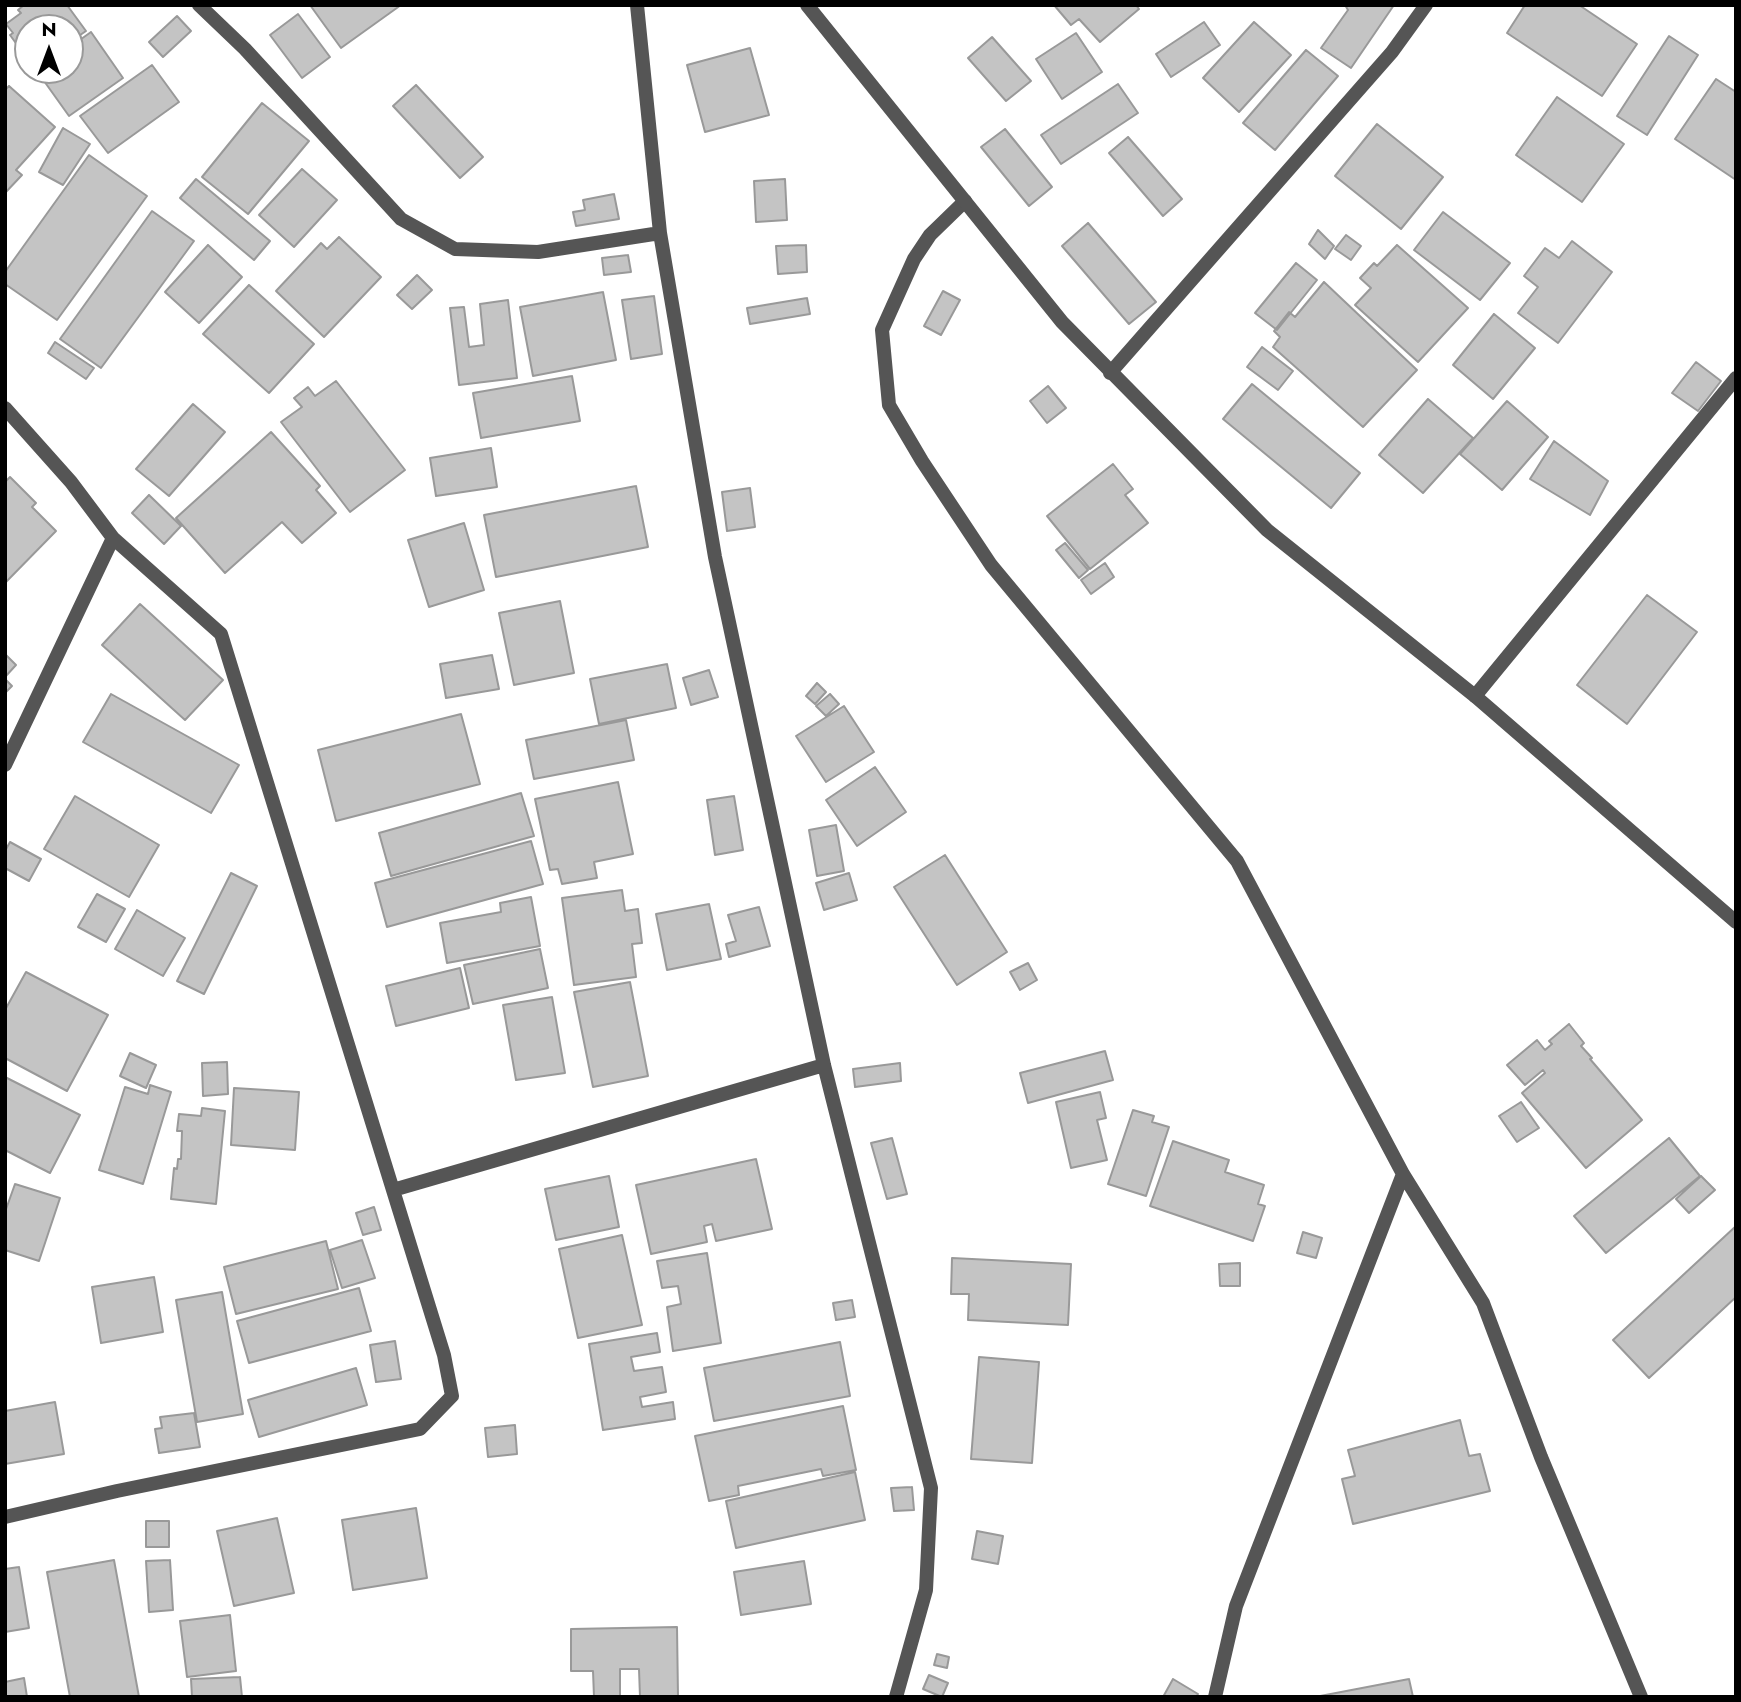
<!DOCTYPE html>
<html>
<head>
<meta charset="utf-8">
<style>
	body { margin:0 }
	#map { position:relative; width:1741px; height:1702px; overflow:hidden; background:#fff; font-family:Jost,sans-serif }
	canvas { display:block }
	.frame { position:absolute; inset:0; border:7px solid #000; pointer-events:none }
	.north { position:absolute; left:14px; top:14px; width:70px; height:70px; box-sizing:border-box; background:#fff; border:2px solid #999; border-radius:50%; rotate:0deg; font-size:19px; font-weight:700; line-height:28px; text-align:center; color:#000 }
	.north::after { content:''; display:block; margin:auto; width:24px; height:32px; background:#000; clip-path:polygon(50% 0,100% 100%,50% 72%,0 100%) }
</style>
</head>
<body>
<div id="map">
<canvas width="1741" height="1702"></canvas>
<div class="frame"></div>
<div class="north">N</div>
</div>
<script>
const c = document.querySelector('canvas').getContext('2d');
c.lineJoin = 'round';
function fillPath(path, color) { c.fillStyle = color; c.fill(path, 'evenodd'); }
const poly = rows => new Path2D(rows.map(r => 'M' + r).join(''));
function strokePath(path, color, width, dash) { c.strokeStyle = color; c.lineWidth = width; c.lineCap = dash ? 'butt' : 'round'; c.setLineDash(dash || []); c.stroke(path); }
const building = poly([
	[24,5,67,5,86,31,70,42,70,28,28,28,28,60,10,35,13,33,6,24,21,13,18,10,24,5],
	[310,5,401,5,341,48,310,5],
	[1054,5,1136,5,1139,9,1100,42,1079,19,1071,25,1054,5],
	[1345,5,1394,5,1351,68,1321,48,1348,10,1345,5],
	[1525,5,1579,5,1637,44,1602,96,1507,33,1525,5],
	[298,14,330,57,302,78,270,35,298,14],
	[177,16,191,31,163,57,149,42,177,16],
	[1204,22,1220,45,1171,77,1156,54,1204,22],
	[1254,22,1291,55,1239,112,1203,78,1254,22],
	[91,32,123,78,69,116,44,81,50,76,46,70,70,70,70,47,91,32],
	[1076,33,1102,72,1062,99,1036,59,1076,33],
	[1669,36,1698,55,1647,135,1617,116,1669,36],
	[992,37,1031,81,1006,101,968,58,992,37],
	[750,48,769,115,705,132,687,65,750,48],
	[1306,50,1338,76,1275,150,1243,123,1306,50],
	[152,65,179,102,108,153,80,116,152,65],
	[1716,79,1736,92,1736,180,1675,139,1716,79],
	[1118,84,1138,113,1061,164,1041,135,1118,84],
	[416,85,483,157,460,178,393,106,416,85],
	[9,86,55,127,16,170,22,175,5,193,5,90,9,86],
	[1557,97,1624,144,1582,202,1516,155,1557,97],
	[262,103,309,141,248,214,202,177,262,103],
	[1377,124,1443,177,1401,229,1335,176,1377,124],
	[63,128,90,144,63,185,39,172,63,128],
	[1005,129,1052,187,1029,206,981,147,1005,129],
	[1128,137,1182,199,1163,216,1109,153,1128,137],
	[89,155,147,196,57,320,5,284,5,272,89,155],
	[302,169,337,200,294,247,259,215,302,169],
	[196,179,270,241,254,260,180,198,196,179],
	[785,179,787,220,756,222,754,181,785,179],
	[614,194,619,219,576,226,573,212,585,210,583,200,614,194],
	[152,211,194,241,101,368,60,339,152,211],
	[1443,212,1510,263,1480,300,1414,250,1443,212],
	[1088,223,1156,302,1129,324,1062,246,1088,223],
	[1318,230,1334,246,1325,259,1309,244,1318,230],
	[1346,235,1361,246,1351,260,1335,249,1346,235],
	[339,237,381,277,324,337,276,291,321,243,327,249,339,237],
	[1572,241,1612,272,1558,343,1518,313,1538,287,1524,276,1545,248,1559,258,1572,241],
	[208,245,242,277,199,323,165,292,208,245],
	[806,245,807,272,778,274,776,246,806,245],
	[1397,245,1468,308,1418,362,1355,305,1371,288,1360,278,1374,263,1377,266,1397,245],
	[628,255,631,272,604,275,602,258,628,255],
	[1296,263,1317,280,1277,330,1255,313,1296,263],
	[417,275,432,290,412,309,397,295,417,275],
	[1324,282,1417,370,1363,427,1273,347,1280,337,1274,331,1289,312,1295,317,1324,282],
	[249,285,314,344,269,393,203,334,249,285],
	[943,291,960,300,941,335,924,326,943,291],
	[603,292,616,360,533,376,520,307,603,292],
	[654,296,662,354,631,359,622,300,654,296],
	[807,298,810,314,750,324,747,308,807,298],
	[508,300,517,378,459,385,450,308,464,307,469,347,484,345,480,304,508,300],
	[1494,314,1535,348,1493,399,1453,365,1494,314],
	[55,342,94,368,86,379,48,353,55,342],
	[1262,347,1293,371,1278,390,1247,367,1262,347],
	[1696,362,1721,381,1698,411,1672,393,1696,362],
	[572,376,580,421,481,438,473,393,572,376],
	[336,381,405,470,350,512,281,422,302,407,294,398,308,387,315,396,336,381],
	[1252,384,1360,473,1331,508,1223,419,1252,384],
	[1048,386,1066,408,1047,423,1030,401,1048,386],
	[1428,399,1473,438,1423,493,1379,455,1428,399],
	[1507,401,1548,437,1502,490,1460,454,1507,401],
	[193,404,225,432,169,496,136,469,193,404],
	[271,432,320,486,316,490,336,513,302,543,282,522,225,573,176,518,271,432],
	[1554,441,1608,481,1590,515,1530,479,1554,441],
	[491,448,497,487,436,496,430,458,491,448],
	[1113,464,1133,489,1125,495,1148,523,1090,569,1047,516,1113,464],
	[10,477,36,503,32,507,56,531,5,583,5,482,10,477],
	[636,486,648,547,496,577,484,515,636,486],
	[750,488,755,527,727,531,722,492,750,488],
	[149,495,181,526,164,544,132,513,149,495],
	[464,523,484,590,429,607,408,540,464,523],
	[1065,543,1088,570,1079,578,1056,550,1065,543],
	[1105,563,1114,577,1091,594,1081,580,1105,563],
	[1647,595,1697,632,1627,724,1577,685,1647,595],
	[560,601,574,673,514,685,499,613,560,601],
	[140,604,223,680,185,720,102,645,140,604],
	[5,654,16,665,5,677,5,654],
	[492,655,499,689,446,698,440,664,492,655],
	[667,664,676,708,599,724,590,679,667,664],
	[709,670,718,697,691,705,683,678,709,670],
	[5,679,12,686,5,693,5,679],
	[817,683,826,692,815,704,806,696,817,683],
	[111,694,239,765,211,813,83,742,111,694],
	[830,694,839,704,826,716,816,706,830,694],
	[844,706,874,752,826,782,796,736,844,706],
	[461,714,480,784,336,821,318,750,461,714],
	[626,720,634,760,534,779,526,740,626,720],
	[875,767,906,812,857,846,826,800,875,767],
	[618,782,633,854,594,862,597,878,562,884,558,869,550,870,535,799,618,782],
	[521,793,534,836,391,876,379,833,521,793],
	[75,796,159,845,129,897,44,849,75,796],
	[734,796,743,850,715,855,707,800,734,796],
	[836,825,844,871,817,876,809,830,836,825],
	[531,841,543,884,387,927,375,883,531,841],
	[10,842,41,859,29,881,5,868,5,851,10,842],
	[945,855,1007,952,957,985,894,887,945,855],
	[231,873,257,886,204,994,177,981,231,873],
	[849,873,857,900,824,910,816,883,849,873],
	[622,890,625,911,638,909,642,943,632,944,636,977,574,985,562,898,622,890],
	[97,894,125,909,106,942,78,927,97,894],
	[531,897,540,946,447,963,440,923,501,912,500,903,531,897],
	[709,904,721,959,667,970,656,914,709,904],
	[759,907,770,946,729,957,726,944,736,941,728,915,759,907],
	[137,910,185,938,163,976,115,949,137,910],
	[540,949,548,988,473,1004,464,965,540,949],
	[1028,963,1037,980,1020,990,1010,972,1028,963],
	[460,968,469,1008,396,1026,386,986,460,968],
	[26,972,108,1015,67,1091,5,1058,5,1010,26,972],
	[630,982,648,1076,593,1087,574,992,630,982],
	[552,997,565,1073,516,1080,503,1005,552,997],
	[1569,1024,1584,1043,1581,1046,1592,1058,1590,1059,1642,1120,1586,1168,1522,1093,1545,1073,1543,1070,1525,1085,1507,1065,1537,1040,1545,1050,1552,1044,1549,1041,1569,1024],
	[1105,1051,1113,1080,1028,1103,1020,1073,1105,1051],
	[130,1053,156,1065,146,1088,120,1076,130,1053],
	[227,1062,228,1094,203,1096,202,1063,227,1062],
	[900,1063,901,1081,855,1087,853,1069,900,1063],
	[5,1077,80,1115,50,1173,5,1150,5,1077],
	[150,1085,171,1092,143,1184,99,1170,125,1087,148,1094,150,1085],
	[234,1088,299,1092,295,1150,231,1145,234,1088],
	[1100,1092,1106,1118,1097,1120,1107,1160,1071,1168,1056,1102,1100,1092],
	[1521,1102,1539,1128,1517,1142,1499,1116,1521,1102],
	[202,1108,225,1111,216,1204,171,1199,174,1168,177,1169,178,1159,181,1159,182,1131,177,1131,179,1114,201,1116,202,1108],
	[1133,1110,1154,1116,1152,1122,1169,1127,1146,1196,1108,1184,1133,1110],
	[892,1138,907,1194,887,1199,871,1143,892,1138],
	[1669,1138,1700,1176,1606,1253,1574,1216,1669,1138],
	[1173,1141,1229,1160,1225,1172,1264,1185,1258,1204,1265,1206,1253,1241,1150,1206,1173,1141],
	[756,1159,772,1229,716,1241,712,1224,704,1226,707,1242,651,1254,636,1185,756,1159],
	[609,1176,619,1227,556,1240,545,1189,609,1176],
	[1701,1176,1715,1190,1689,1213,1676,1199,1701,1176],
	[15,1184,60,1198,39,1261,5,1250,5,1212,15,1184],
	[374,1207,381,1230,363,1235,356,1213,374,1207],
	[1736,1226,1736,1297,1649,1378,1613,1340,1736,1226],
	[1303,1232,1322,1238,1316,1258,1297,1253,1303,1232],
	[622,1235,642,1325,578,1338,559,1249,622,1235],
	[362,1240,375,1278,342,1288,330,1250,362,1240],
	[326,1241,338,1289,236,1314,224,1267,326,1241],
	[707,1253,721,1343,673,1351,667,1307,681,1304,678,1286,662,1288,657,1261,707,1253],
	[952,1258,1071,1264,1068,1325,968,1320,969,1294,951,1294,952,1258],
	[1240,1263,1240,1286,1220,1286,1219,1264,1240,1263],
	[154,1277,163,1332,101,1343,92,1287,154,1277],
	[359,1288,371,1331,249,1363,237,1321,359,1288],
	[222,1292,243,1414,197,1422,176,1300,222,1292],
	[852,1300,855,1317,836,1320,833,1303,852,1300],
	[657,1333,660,1352,631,1357,634,1371,662,1367,666,1392,640,1397,642,1407,673,1402,675,1419,603,1430,589,1344,657,1333],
	[395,1341,401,1379,376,1382,370,1345,395,1341],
	[840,1342,850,1396,714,1421,704,1368,840,1342],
	[979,1357,1039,1362,1032,1463,971,1459,979,1357],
	[356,1368,367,1405,259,1437,248,1400,356,1368],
	[55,1402,64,1454,5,1464,5,1411,55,1402],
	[843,1406,856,1470,823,1476,821,1469,738,1486,739,1495,709,1501,695,1436,843,1406],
	[194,1413,200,1447,159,1453,155,1429,162,1428,160,1417,194,1413],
	[1460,1420,1469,1456,1480,1454,1490,1491,1353,1524,1342,1479,1355,1476,1348,1450,1460,1420],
	[515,1425,517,1454,488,1457,485,1428,515,1425],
	[855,1472,865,1520,736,1548,726,1501,855,1472],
	[912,1487,914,1510,894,1511,891,1488,912,1487],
	[416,1508,427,1578,353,1590,342,1520,416,1508],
	[277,1518,294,1593,234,1606,217,1531,277,1518],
	[146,1521,169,1521,169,1547,146,1547,146,1521],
	[977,1531,1003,1536,998,1564,972,1559,977,1531],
	[114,1560,139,1697,70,1697,47,1572,114,1560],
	[170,1560,173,1610,149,1612,146,1561,170,1560],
	[804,1561,811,1604,741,1615,734,1572,804,1561],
	[19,1567,29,1628,5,1632,5,1569,19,1567],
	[230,1615,236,1671,187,1677,180,1621,230,1615],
	[677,1627,678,1697,640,1697,639,1669,620,1669,620,1697,594,1697,593,1671,571,1671,571,1629,677,1627],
	[937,1654,949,1657,947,1668,934,1665,937,1654],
	[929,1675,948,1683,942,1697,923,1689,929,1675],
	[240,1677,242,1697,192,1697,191,1679,240,1677],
	[24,1678,27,1697,5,1697,5,1682,24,1678],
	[1173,1679,1198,1694,1196,1697,1163,1697,1173,1679],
	[1409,1679,1413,1697,1315,1697,1409,1679]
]);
fillPath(building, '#c4c4c4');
strokePath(building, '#999', 2);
strokePath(poly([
	[199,5,245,49,401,219,455,249,538,252,660,233],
	[637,5,660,233,715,557,824,1065,931,1488,926,1590,896,1697],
	[965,201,930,235,914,259,882,330,889,405,922,461,991,565,1237,861,1403,1174,1483,1303,1541,1457,1641,1697],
	[1110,373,1392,52,1426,5],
	[5,408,71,482,113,538,221,634,444,1355,452,1396,420,1429,117,1491,5,1517],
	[1475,696,1736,378],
	[5,765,113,538],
	[393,1190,824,1065],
	[1215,1697,1236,1606,1403,1174]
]), '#555', 14);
strokePath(poly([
	[807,5,1062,322,1267,530,1475,696,1736,922]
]), '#555', 14);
</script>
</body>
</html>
